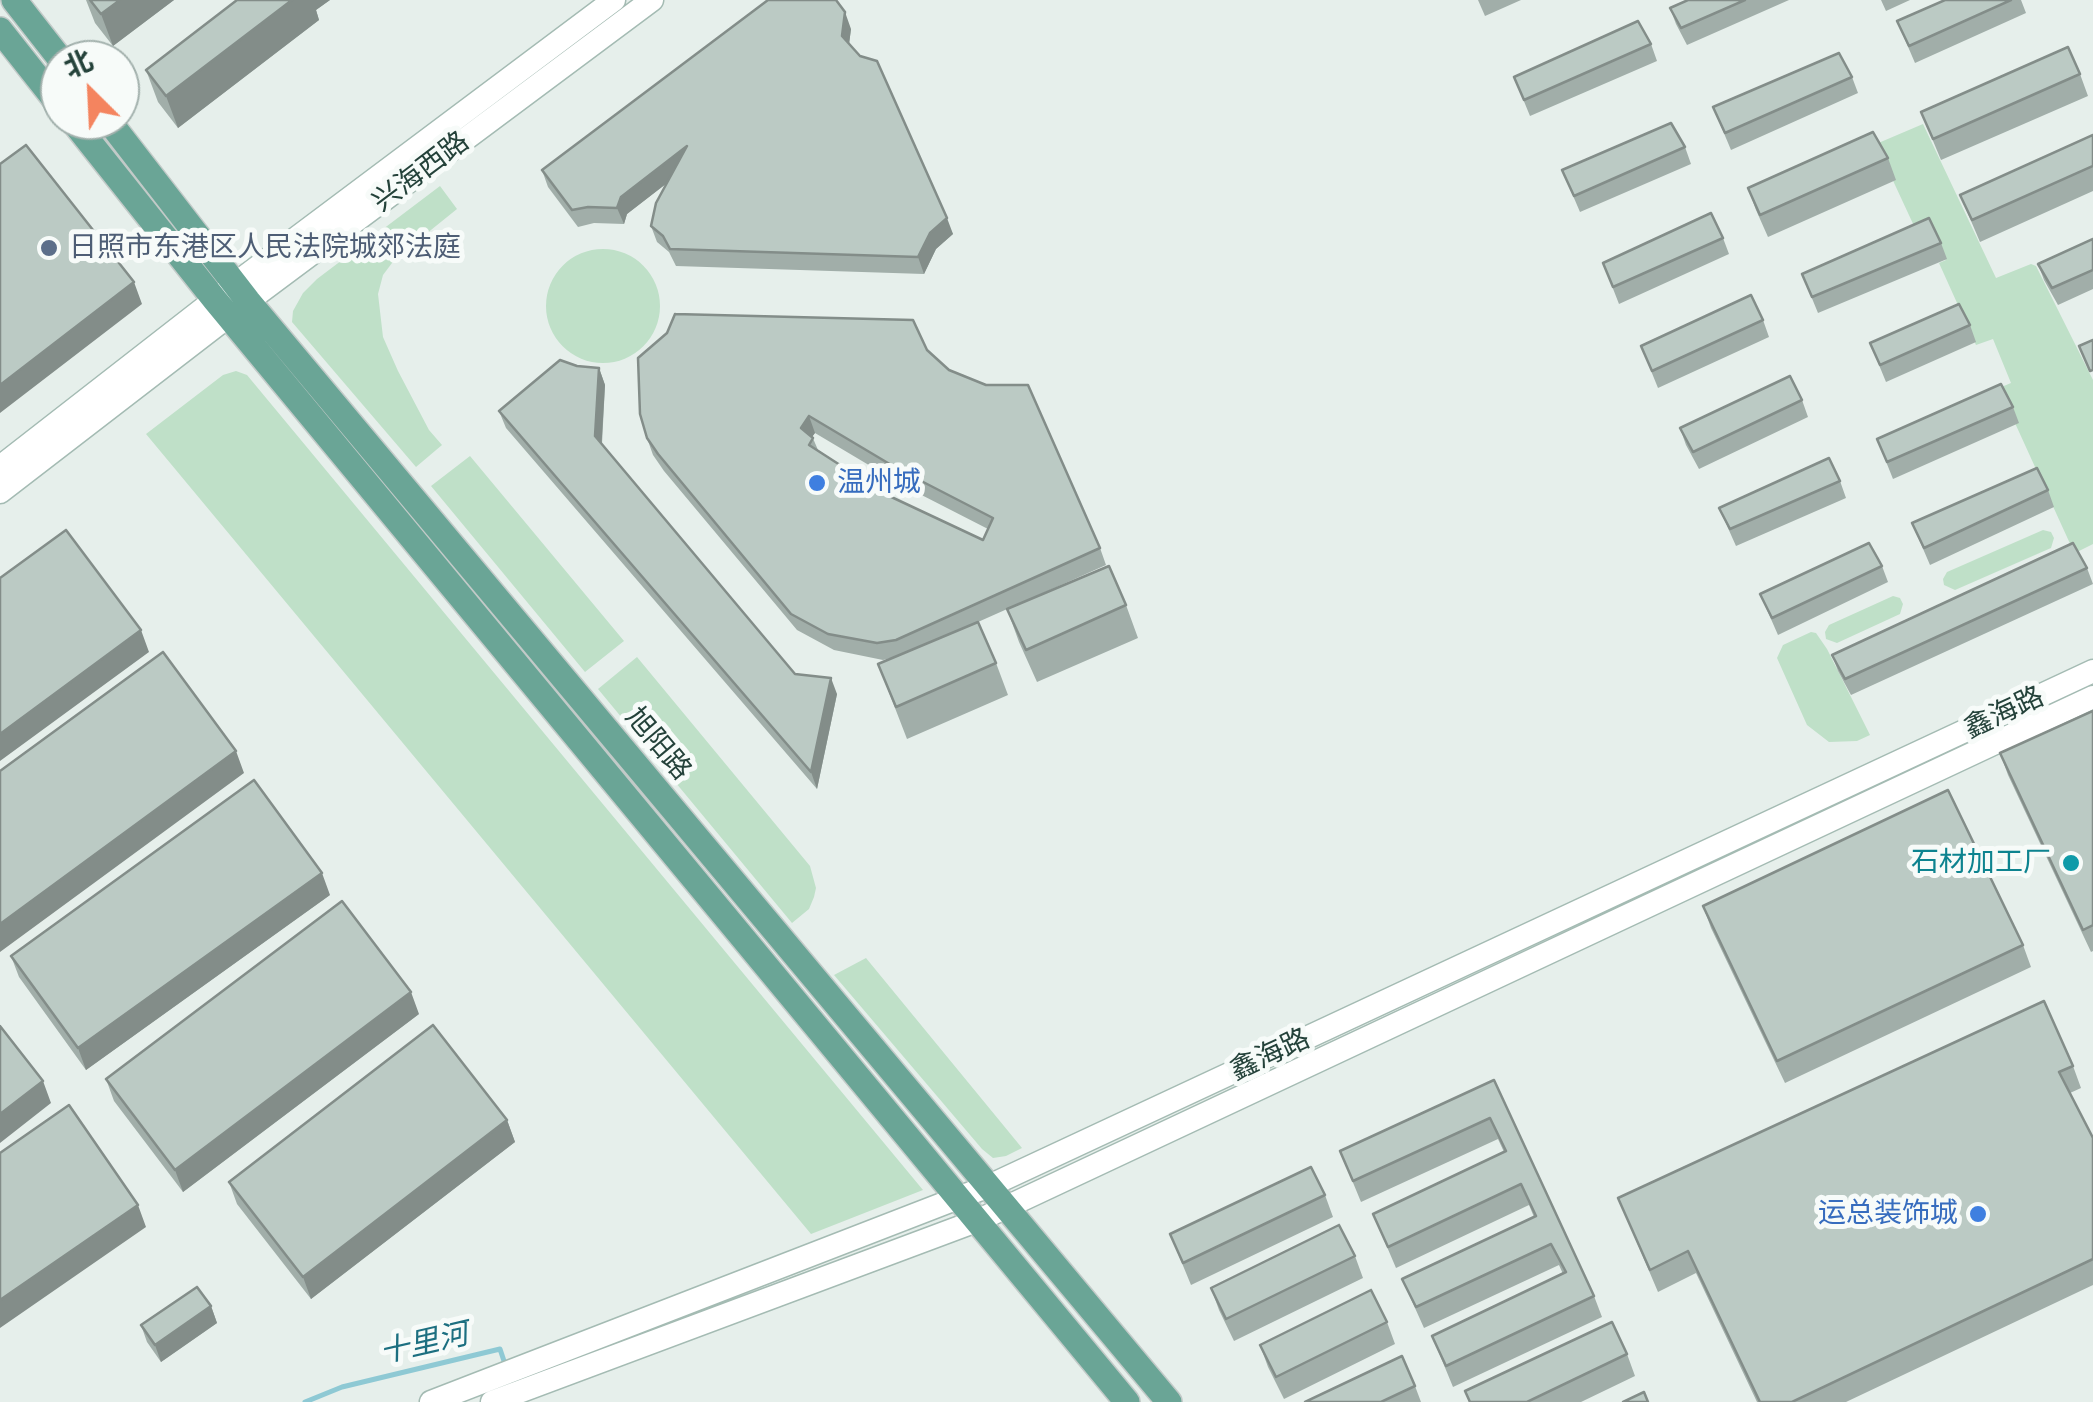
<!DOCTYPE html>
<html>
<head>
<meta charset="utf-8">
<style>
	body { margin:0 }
	#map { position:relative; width:2093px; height:1402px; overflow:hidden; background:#e6efeb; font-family:"Work Sans","Noto Sans SC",sans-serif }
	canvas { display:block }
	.north { position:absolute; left:40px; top:40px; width:100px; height:100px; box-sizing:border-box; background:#f7fbf9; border:2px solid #a3b1ad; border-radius:50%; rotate:336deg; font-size:28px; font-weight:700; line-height:40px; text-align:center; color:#24423a }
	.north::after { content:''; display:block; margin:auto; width:35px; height:45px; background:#f4845f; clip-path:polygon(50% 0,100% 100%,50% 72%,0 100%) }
</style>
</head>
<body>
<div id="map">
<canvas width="2093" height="1402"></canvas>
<div class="north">北</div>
</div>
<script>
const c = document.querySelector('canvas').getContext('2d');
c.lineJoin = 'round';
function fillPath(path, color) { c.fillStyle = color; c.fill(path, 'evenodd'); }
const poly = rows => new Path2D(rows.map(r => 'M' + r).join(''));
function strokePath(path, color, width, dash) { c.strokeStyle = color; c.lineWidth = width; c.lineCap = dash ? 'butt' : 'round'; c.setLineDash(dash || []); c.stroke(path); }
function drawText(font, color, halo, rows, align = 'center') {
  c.font = font + ' "Work Sans","Noto Sans SC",sans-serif'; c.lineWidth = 10; c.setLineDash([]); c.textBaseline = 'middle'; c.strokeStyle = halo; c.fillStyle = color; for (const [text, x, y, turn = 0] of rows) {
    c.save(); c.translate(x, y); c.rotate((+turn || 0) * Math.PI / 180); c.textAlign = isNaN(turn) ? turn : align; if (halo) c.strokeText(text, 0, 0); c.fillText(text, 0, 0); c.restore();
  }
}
fillPath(poly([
	[1923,124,1996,278,2031,264,2036,266,2093,380,2093,544,2079,551,2072,548,1999,388,2011,383,1993,339,1976,345,1939,263,1946,260,1921,241,1876,144],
	[440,186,457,209,395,259,383,275,378,294,383,337,398,371,429,430,442,445,416,467,292,322,293,311,303,293,317,279],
	'546 306a57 57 0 1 1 114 0a57 57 0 1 1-114 0Z',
	[236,371,247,375,923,1190,811,1234,146,434,223,375],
	[470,456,624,641,585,672,431,486],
	[2043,530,2051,532,2054,538,2051,548,1955,590,1944,585,1943,579,1947,572],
	[1893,596,1900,598,1903,604,1900,614,1837,643,1826,639,1825,632,1829,625],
	[1811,632,1816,633,1827,649,1870,735,1857,741,1829,742,1807,725,1777,658,1783,645],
	[637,657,810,866,816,888,814,897,809,909,792,923,598,689],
	[866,958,1022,1148,1006,1156,993,1158,982,1149,834,975]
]), '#bfe0c8');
strokePath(poly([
	[305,1402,342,1387,500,1349,506,1367]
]), '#8ec9d4', 5);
const secondary = poly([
	[0,467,235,284,614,0],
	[0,492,248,301,652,0],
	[431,1402,989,1186,2093,671],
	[492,1402,979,1220,2093,697]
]);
const primary = poly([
	[14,0,61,60],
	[0,30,60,106],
	[72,120,215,300,1127,1402],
	[108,120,248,301,1169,1402]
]);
strokePath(secondary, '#a4bbb3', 25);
strokePath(primary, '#c2cac8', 28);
strokePath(secondary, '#fff', 22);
strokePath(primary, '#6aa596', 25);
fillPath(poly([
	[86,0,174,0,113,46,95,23],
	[237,0,330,0,316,10,319,20,178,128,158,102,146,70],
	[1478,0,1521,0,1485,16],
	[1688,0,1789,0,1687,45,1676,24,1670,8],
	[1881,0,1910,0,1886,11],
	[1945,0,2021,0,2026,13,1915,63,1897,21],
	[851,29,849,44,953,234,936,249,924,274,676,266,669,252,657,242,651,226,667,183,627,214,624,224,594,223,578,227,548,187,542,170],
	[1651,44,1657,61,1530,116,1514,77],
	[2080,74,2088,96,1941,160,1921,112],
	[1852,77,1858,93,1731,150,1713,107],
	[2093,135,2093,191,1980,242,1960,195],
	[1685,147,1691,164,1580,212,1562,170],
	[1888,158,1896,180,1768,237,1756,210,1748,188],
	[1723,238,1729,254,1619,304,1603,263],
	[2093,239,2093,289,2058,305,2044,280,2038,264],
	[1941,243,1947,259,1818,313,1802,274],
	[1763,320,1769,337,1658,388,1641,346],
	[1970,325,1976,342,1886,382,1870,343],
	[927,350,1100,548,1106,565,978,622,996,663,1008,695,907,739,878,664,891,658,883,660,834,650,797,630,664,471,653,455,647,438],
	[815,433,904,486,988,529,983,540,885,494,818,450,812,436],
	[577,366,599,368,605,385,602,444,795,674,837,694,817,789,506,428,499,411],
	[1802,400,1808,417,1699,469,1686,445,1680,428],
	[2013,407,2019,423,1893,479,1877,439],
	[1840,481,1846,498,1736,546,1719,508],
	[2048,490,2054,507,1930,565,1912,523],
	[1882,566,1888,582,1778,635,1760,594],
	[2087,568,2093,584,1851,695,1838,671,1832,655],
	[1126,605,1138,638,1037,682,1019,642,1007,609],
	[2093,711,2093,951,2091,952,2008,775,2000,753],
	[330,895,86,1070,19,977,11,956],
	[1703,906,2023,945,2031,967,1785,1083,1711,928],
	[419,1014,183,1192,114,1101,106,1079],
	[2073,1066,2081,1088,2070,1093,2093,1138,2093,1285,1846,1402,1757,1402,1696,1273,1658,1292,1618,1198],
	[1494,1080,1594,1296,1602,1317,1453,1387,1432,1336,1563,1274,1559,1265,1424,1328,1402,1279,1534,1217,1529,1205,1396,1268,1373,1214,1504,1152,1498,1139,1361,1202,1340,1151],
	[507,1120,515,1142,311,1299,237,1204,229,1182],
	[1325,1195,1333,1217,1191,1285,1170,1234],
	[1355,1256,1363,1278,1234,1341,1219,1310,1211,1288],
	[211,1306,217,1323,161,1362,147,1342,141,1325],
	[1387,1322,1395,1344,1284,1399,1268,1367,1260,1345],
	[1627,1354,1635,1376,1581,1402,1469,1402,1465,1391],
	[1415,1386,1421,1402,1304,1402]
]), '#a1aea9');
fillPath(poly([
	[120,0,174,0,113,46,101,14],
	[292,0,330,0,316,10,319,20,178,128,166,96],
	[845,12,851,29,848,52,842,36],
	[687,146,693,163,627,214,624,224,617,208,621,197],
	[947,218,953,234,936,249,924,274,918,257,930,233],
	[134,282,142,304,0,413,0,385],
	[599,368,605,385,601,453,595,436],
	[809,416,815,433,807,444,801,428],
	[141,630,149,652,0,761,0,734],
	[831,678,837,694,817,789,811,772],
	[236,751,244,773,0,952,0,924],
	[322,873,330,895,86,1070,78,1048],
	[411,992,419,1014,183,1192,175,1170],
	[43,1081,51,1103,0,1143,0,1114],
	[507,1120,515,1142,311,1299,303,1277],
	[138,1205,146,1227,0,1328,0,1300],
	[211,1306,217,1323,161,1362,155,1345]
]), '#838d89');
const building = poly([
	[90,0,120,0,101,14,90,0],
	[237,0,292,0,166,96,146,70,237,0],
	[768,0,836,0,845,12,842,36,860,56,877,61,947,218,930,233,918,257,670,249,663,236,651,226,656,203,687,146,621,197,617,208,588,207,572,210,542,170,768,0],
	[1688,0,1745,0,1681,28,1670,8,1688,0],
	[1945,0,2011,0,1909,46,1897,21,1945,0],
	[1638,21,1651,44,1524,100,1514,77,1638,21],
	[2068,47,2080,74,1933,139,1921,112,2068,47],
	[1839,53,1852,77,1725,133,1713,107,1839,53],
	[1671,123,1685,147,1574,196,1562,170,1671,123],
	[1873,132,1888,158,1760,215,1748,188,1873,132],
	[2093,135,2093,166,1972,220,1960,195,2093,135],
	[26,145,134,282,0,385,0,164,26,145],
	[1711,213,1723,238,1613,287,1603,263,1711,213],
	[1929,218,1941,243,1812,297,1802,274,1929,218],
	[2093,239,2093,270,2052,288,2038,264,2093,239],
	[1751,295,1763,320,1652,371,1641,346,1751,295],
	[1959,304,1970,325,1880,365,1870,343,1959,304],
	[675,314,913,320,927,350,949,370,986,385,1028,385,1100,548,896,640,877,643,828,634,791,614,658,454,647,438,640,414,638,358,667,333,675,314],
	[809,416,898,469,993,518,983,540,885,494,809,445,813,438,801,428,809,416],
	[2093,340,2093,370,2090,371,2079,346,2093,340],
	[560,360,577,366,599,368,595,436,795,674,831,678,811,772,499,411,560,360],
	[1790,376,1802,400,1693,452,1680,428,1790,376],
	[2001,384,2013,407,1887,462,1877,439,2001,384],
	[1829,458,1840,481,1730,529,1719,508,1829,458],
	[2037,468,2048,490,1924,548,1912,523,2037,468],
	[66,530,141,630,0,734,0,578,66,530],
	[1869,543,1882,566,1772,618,1760,594,1869,543],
	[2073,543,2087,568,1845,679,1832,655,2073,543],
	[1109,566,1126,605,1026,650,1007,609,1109,566],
	[978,622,996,663,896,707,878,664,978,622],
	[163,652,236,751,0,924,0,771,163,652],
	[2093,711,2093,925,2083,930,2000,753,2093,711],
	[254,780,322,873,78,1048,11,956,254,780],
	[1948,790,2023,945,1777,1061,1703,906,1948,790],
	[342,901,411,992,175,1170,106,1079,342,901],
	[2044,1001,2073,1066,2059,1072,2093,1138,2093,1259,1792,1402,1760,1402,1688,1251,1650,1270,1618,1198,2044,1001],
	[433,1025,507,1120,303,1277,229,1182,433,1025],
	[0,1026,43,1081,0,1114,0,1026],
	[1494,1080,1594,1296,1446,1366,1432,1336,1566,1272,1551,1244,1416,1307,1402,1279,1536,1216,1521,1184,1388,1247,1373,1214,1506,1151,1490,1118,1353,1181,1340,1151,1494,1080],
	[69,1105,138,1205,0,1300,0,1153,69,1105],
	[1311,1167,1325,1195,1183,1263,1170,1234,1311,1167],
	[1339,1225,1355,1256,1226,1319,1211,1288,1339,1225],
	[197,1287,211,1306,155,1345,141,1325,197,1287],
	[1371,1290,1387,1322,1276,1377,1260,1345,1371,1290],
	[1612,1322,1627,1354,1527,1402,1470,1402,1465,1391,1612,1322],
	[1402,1356,1415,1386,1381,1402,1305,1402,1402,1356],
	[1644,1392,1648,1402,1623,1402,1644,1392]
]);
fillPath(building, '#bbcac4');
strokePath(building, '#838d89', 2.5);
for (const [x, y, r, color] of [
	[49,248,10,"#5c6f8a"],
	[817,483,10,"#3f7fe0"],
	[2071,863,10,"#0f9aa8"],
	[1978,1214,10,"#3f7fe0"]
]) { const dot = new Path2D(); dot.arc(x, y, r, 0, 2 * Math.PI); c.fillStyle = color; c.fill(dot); strokePath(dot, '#f7fbf9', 4); }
drawText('28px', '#24423a', '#f7fbf9', [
	["兴海西路",421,172,-37],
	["鑫海路",2004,713,-25],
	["旭阳路",658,744,50],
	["鑫海路",1270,1055,-25]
]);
drawText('28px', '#4e5e75', '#f7fbf9', [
	["日照市东港区人民法院城郊法庭",69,248]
], 'left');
drawText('28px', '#366cbe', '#f7fbf9', [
	["温州城",837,483],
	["运总装饰城",1958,1214,"right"]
], 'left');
drawText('28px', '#0d838f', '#f7fbf9', [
	["石材加工厂",2051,863]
], 'right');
drawText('italic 30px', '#1c6f80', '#f7fbf9', [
	["十里河",424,1344,-13]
]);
</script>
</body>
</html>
